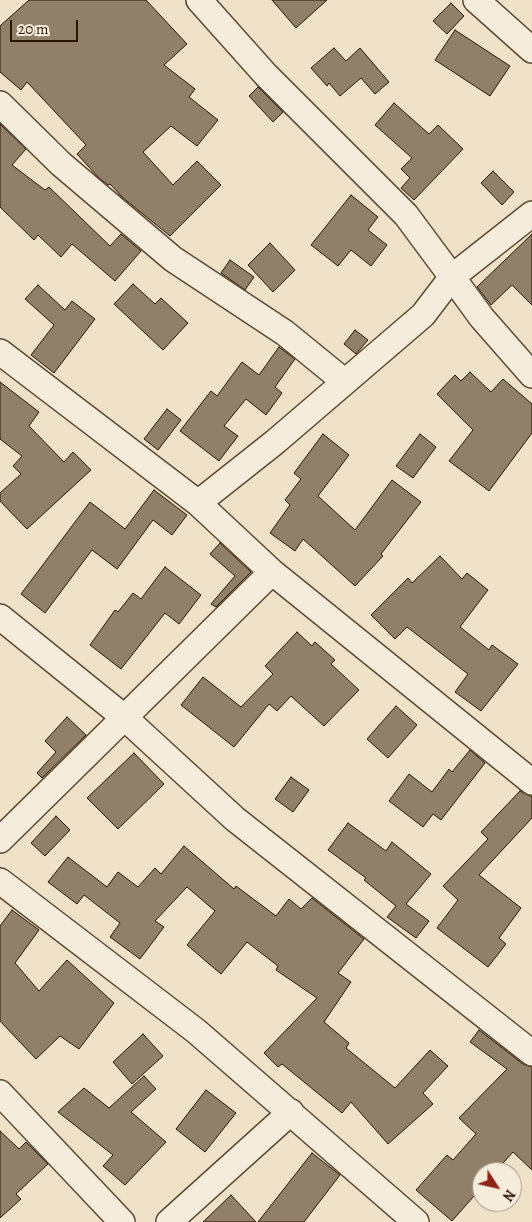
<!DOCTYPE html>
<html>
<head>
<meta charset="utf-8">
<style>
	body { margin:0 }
	#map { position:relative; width:532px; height:1222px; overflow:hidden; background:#f0e2c8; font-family:Alegreya,serif }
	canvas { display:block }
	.north { position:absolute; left:472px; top:1162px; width:50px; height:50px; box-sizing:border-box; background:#f5ecdb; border:1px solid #a49684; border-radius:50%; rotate:125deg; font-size:14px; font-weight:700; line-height:20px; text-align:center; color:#2a1602 }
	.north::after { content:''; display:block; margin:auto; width:18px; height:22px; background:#8f2418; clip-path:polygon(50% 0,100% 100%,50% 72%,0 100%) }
	.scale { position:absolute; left:10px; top:20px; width:68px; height:22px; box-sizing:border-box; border:2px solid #2a1602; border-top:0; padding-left:6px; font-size:15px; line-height:18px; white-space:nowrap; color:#2a1602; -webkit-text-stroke:4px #f5ecdb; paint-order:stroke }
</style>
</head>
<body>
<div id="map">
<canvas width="532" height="1222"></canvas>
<div class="north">N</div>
<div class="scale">20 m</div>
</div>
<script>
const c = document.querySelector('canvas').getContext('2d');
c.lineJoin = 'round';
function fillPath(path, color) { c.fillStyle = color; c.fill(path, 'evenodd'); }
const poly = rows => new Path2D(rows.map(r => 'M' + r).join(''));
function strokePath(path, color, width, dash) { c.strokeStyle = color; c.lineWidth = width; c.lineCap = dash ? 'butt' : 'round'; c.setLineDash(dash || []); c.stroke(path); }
const building = poly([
	[29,0,146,0,187,44,164,65,195,89,189,97,218,120,197,146,171,126,143,152,173,185,197,161,221,185,170,236,122,197,110,184,108,185,99,178,77,154,86,145,27,82,21,90,0,72,0,26,29,0],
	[272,0,327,0,296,28,272,0],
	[451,3,464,16,447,34,433,21,451,3],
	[455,30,510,66,490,96,435,60,455,30],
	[334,48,346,61,360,48,389,82,375,94,361,78,340,96,329,83,327,86,311,68,334,48],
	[258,87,283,112,273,122,249,96,258,87],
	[394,103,429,134,438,125,463,149,414,200,401,188,410,178,401,169,412,158,375,125,394,103],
	[0,124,26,149,12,165,45,190,49,187,110,246,121,234,141,251,115,281,72,244,61,257,38,235,34,240,0,207,0,124],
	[493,171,514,192,502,205,481,183,493,171],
	[351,195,378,217,368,230,387,245,371,266,351,250,338,266,311,245,351,195],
	[532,234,532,305,512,285,491,305,477,287,532,234],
	[270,243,295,270,273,292,248,265,270,243],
	[230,260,254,277,245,290,221,273,230,260],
	[133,284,155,304,161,298,188,323,163,350,114,304,133,284],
	[38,285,65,310,72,301,95,319,54,373,31,355,54,325,25,299,38,285],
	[355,330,368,340,356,354,344,344,355,330],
	[279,347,295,359,275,387,282,393,266,415,246,399,224,426,238,436,219,461,180,431,211,391,217,396,242,362,259,375,279,347],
	[470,372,491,392,503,379,532,404,532,433,489,491,449,461,473,430,437,394,455,375,461,381,470,372],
	[0,382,39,412,29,426,64,462,73,452,91,470,27,529,0,501,0,493,21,474,13,466,22,456,0,439,0,382],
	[167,409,181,420,158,450,144,439,167,409],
	[323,434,349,455,318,496,355,530,392,480,421,502,381,554,383,556,355,586,303,539,295,551,270,533,290,505,285,500,301,479,294,473,323,434],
	[420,434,436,447,413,478,396,466,420,434],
	[154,490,187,515,172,535,153,520,117,569,92,550,45,613,21,594,90,502,125,529,154,490],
	[220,543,251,572,216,607,211,604,235,576,210,554,220,543],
	[440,556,462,579,467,573,488,590,460,627,489,650,492,645,518,664,481,711,455,692,468,674,407,627,395,639,371,615,408,578,412,583,440,556],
	[165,567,201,595,179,624,165,613,121,669,90,645,115,610,118,612,133,593,141,599,165,567],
	[297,632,312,646,315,642,335,660,331,664,359,690,324,726,291,696,277,711,269,704,234,747,181,705,203,677,241,707,273,674,265,666,297,632],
	[396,706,417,725,388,758,367,739,396,706],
	[67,717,86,735,42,778,37,773,56,752,45,741,67,717],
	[470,750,485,763,441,820,433,814,423,827,389,801,409,774,432,792,449,769,452,772,470,750],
	[134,753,164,784,118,829,87,798,134,753],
	[291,777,309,790,293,812,275,799,291,777],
	[520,791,532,797,532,818,479,875,521,908,499,938,506,944,488,967,437,928,458,900,443,886,488,839,481,832,520,791],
	[56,816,70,830,45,856,31,843,56,816],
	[348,823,386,851,392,842,431,874,406,904,429,921,416,938,387,917,396,906,364,880,366,878,328,850,348,823],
	[184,846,234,889,236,886,276,916,289,899,301,909,312,898,364,939,338,973,351,982,324,1022,349,1043,346,1048,395,1088,430,1050,448,1066,423,1093,433,1104,388,1144,351,1102,342,1113,282,1064,278,1067,264,1053,317,998,276,970,278,966,247,942,221,974,187,945,215,911,187,887,155,921,164,927,140,959,110,937,120,923,84,895,77,904,48,882,68,857,107,887,118,872,138,887,155,868,161,874,184,846],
	[12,910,39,930,15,963,39,991,67,960,114,1003,79,1049,60,1036,36,1059,0,1021,0,926,12,910],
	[479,1030,523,1064,532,1067,532,1170,513,1152,495,1172,482,1172,482,1187,452,1221,416,1190,447,1155,453,1160,476,1134,459,1118,507,1069,470,1042,479,1030],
	[143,1034,163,1056,132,1084,113,1062,143,1034],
	[144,1076,156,1089,131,1112,166,1142,125,1185,103,1166,113,1155,58,1112,84,1088,109,1108,144,1076],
	[206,1090,236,1113,205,1152,176,1129,206,1090],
	[0,1131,19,1149,26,1142,48,1164,16,1194,21,1199,0,1218,0,1131],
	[312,1153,340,1175,304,1222,258,1222,312,1153],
	[231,1195,256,1222,203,1222,231,1195]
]);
fillPath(building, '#918069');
strokePath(building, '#2a1602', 1);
const minor = poly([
	[199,0,266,75,406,215,452,277,532,214],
	[476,0,532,50],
	[0,104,61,164,173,259,285,333,345,382],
	[0,352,198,503,272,572,532,782],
	[198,503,275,442,423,315,452,277,482,318,532,375],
	[0,617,125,718,235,819,532,1053],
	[0,840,272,572],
	[0,881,196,1031,416,1222],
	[0,1093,122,1222],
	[169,1222,291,1112]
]);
strokePath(minor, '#5c4934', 28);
strokePath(minor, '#f5ecdb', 25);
</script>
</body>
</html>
